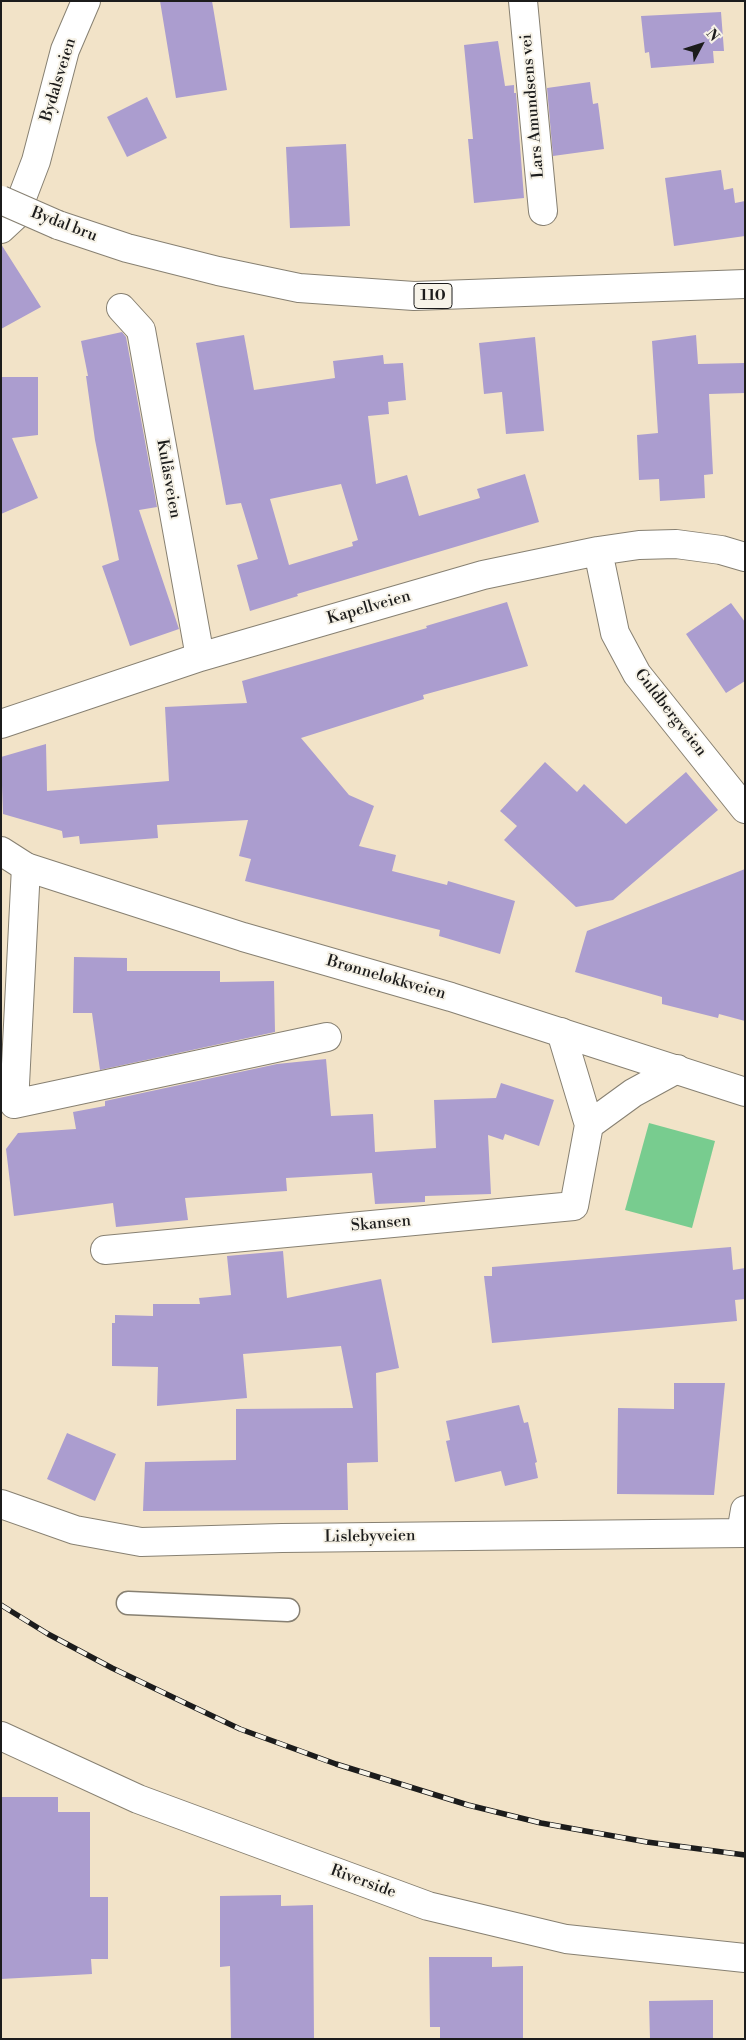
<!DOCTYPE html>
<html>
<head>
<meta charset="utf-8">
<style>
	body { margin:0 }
	#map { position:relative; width:746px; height:2040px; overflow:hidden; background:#f2e3c8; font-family:"Libre Bodoni",serif }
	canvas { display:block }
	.frame { position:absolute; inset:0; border:2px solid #1c1c1c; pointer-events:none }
	.north { position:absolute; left:676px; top:20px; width:50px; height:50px; -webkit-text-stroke:4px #f7f3e8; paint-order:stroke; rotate:50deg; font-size:14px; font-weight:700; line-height:20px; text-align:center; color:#1c1c1c }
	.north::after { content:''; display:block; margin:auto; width:18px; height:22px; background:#1c1c1c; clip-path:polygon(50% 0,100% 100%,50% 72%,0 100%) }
</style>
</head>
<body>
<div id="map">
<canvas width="746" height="2040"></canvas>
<div class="frame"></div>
<div class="north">N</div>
</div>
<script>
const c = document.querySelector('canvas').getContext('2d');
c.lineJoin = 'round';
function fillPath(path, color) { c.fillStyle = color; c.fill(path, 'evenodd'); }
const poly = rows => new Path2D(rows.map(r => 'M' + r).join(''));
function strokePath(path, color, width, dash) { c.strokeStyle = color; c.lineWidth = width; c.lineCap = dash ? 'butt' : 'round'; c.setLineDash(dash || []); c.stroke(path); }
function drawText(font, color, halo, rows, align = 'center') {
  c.font = font + ' "Libre Bodoni",serif'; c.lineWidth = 4; c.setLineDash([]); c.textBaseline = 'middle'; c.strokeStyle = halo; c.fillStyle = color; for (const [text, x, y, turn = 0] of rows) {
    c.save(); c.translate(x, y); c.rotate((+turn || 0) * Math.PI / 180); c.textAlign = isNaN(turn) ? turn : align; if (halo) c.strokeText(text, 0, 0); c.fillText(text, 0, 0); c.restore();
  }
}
fillPath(poly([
	[649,1123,715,1141,692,1228,625,1210]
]), '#78cc8f');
fillPath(poly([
	[160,1,212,1,227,90,176,98],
	[721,12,724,51,713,51,714,63,651,68,649,52,645,53,641,16],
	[498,41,505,86,514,85,514,93,516,93,524,198,474,203,468,139,473,139,464,45],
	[590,82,593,104,598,103,604,149,553,156,547,88],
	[147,97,167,138,127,157,107,117],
	[346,144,350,226,290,228,286,147],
	[721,170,724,190,733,188,735,203,745,201,745,236,674,246,665,178],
	[1,244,41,307,1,329],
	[122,332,126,337,157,507,139,510,179,629,130,646,102,566,119,560,95,440,86,376,88,376,81,341],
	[244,335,254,390,335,378,333,361,383,355,384,364,403,363,406,400,388,402,389,414,368,416,376,484,407,475,419,516,480,498,477,489,525,474,539,522,297,594,298,596,250,611,237,565,258,559,241,503,226,505,196,343],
	[341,484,358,540,352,542,353,546,289,565,270,499],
	[696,335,698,364,745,363,745,393,709,394,713,474,704,475,705,498,660,501,659,479,639,480,637,435,658,433,652,341],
	[535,337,544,431,506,434,502,392,484,394,479,343],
	[1,377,38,377,38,435,12,438,38,498,1,514],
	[507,602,528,666,423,695,424,699,301,738,349,795,374,806,359,846,396,855,392,871,447,885,448,881,515,901,500,954,439,936,440,930,245,881,251,859,239,856,248,820,157,825,158,838,80,844,79,836,63,838,62,831,3,814,1,757,46,744,47,791,169,781,165,707,247,703,242,681,427,628,426,626],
	[731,603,745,622,745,681,726,693,686,634],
	[545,762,577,792,584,784,626,824,686,772,718,810,613,900,576,907,504,840,517,826,500,811],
	[745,869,745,1021,719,1014,718,1018,662,1004,662,997,575,972,587,931],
	[74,957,127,958,127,971,220,971,220,982,274,981,275,1032,100,1070,92,1013,73,1013],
	[326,1059,331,1116,373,1114,375,1152,436,1148,434,1100,496,1098,501,1083,554,1100,539,1146,505,1134,503,1140,488,1135,491,1194,425,1196,425,1202,375,1204,372,1173,286,1178,287,1191,185,1198,188,1220,116,1227,113,1203,14,1216,6,1149,18,1133,76,1129,73,1112,105,1106,105,1101,277,1064],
	[731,1247,733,1270,745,1268,745,1299,735,1300,737,1321,492,1343,484,1276,492,1276,492,1267],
	[283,1251,287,1298,381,1279,399,1368,376,1373,378,1462,347,1463,348,1510,143,1511,145,1462,236,1460,236,1409,353,1408,341,1346,243,1354,247,1398,157,1406,158,1367,112,1366,112,1323,115,1323,115,1315,153,1316,153,1304,200,1304,199,1298,231,1295,227,1256],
	[674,1383,725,1383,714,1495,617,1494,618,1408,674,1409],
	[519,1405,524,1423,528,1422,537,1462,535,1463,538,1478,505,1486,501,1471,455,1482,446,1441,450,1440,446,1421],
	[67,1433,116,1454,95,1501,47,1479],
	[1,1797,58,1797,58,1812,90,1812,90,1897,108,1897,108,1959,91,1959,92,1974,1,1979],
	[281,1895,281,1906,313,1905,314,2039,231,2039,230,1966,220,1967,220,1896],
	[429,1957,492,1957,492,1967,523,1966,523,2039,440,2039,440,2027,430,2027],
	[713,2000,713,2039,650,2039,649,2001]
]), '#ab9dcf');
const service = poly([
	[128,1603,288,1610]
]);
const minor = poly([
	[523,1,543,211],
	[1,229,15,216,36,161,65,50,86,1],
	[121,308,141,330,200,657],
	[598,551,615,633,637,674,745,809],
	[1,724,200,657,483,575,598,551,639,545,676,544,721,550,745,557],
	[26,867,14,1104,327,1037],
	[589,1125,633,1093,677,1069],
	[105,1250,574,1206,589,1125,561,1032],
	[1,1504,75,1530,141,1542,282,1538,745,1533],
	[741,1533,745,1510],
	[1,1736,138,1799,428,1906,566,1939,745,1958]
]);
const tertiary = poly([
	[1,851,26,867,243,937,451,997,745,1092]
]);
const trunk = poly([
	[58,225,127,248,218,271,299,288,414,296,745,284]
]);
strokePath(service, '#878072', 25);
strokePath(minor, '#878072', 30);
strokePath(tertiary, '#878072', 30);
strokePath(trunk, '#878072', 30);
strokePath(service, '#fff', 22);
strokePath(minor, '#fff', 28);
strokePath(tertiary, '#fff', 28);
strokePath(trunk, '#fff', 28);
const rail = poly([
	[1,1605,48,1634,112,1668,185,1703,240,1729,336,1764,468,1805,541,1823,647,1842,745,1855]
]);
strokePath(rail, '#1c1c1c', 5.5);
strokePath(rail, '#f7f3e8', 4, [11]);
const trunkBridge = poly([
	[1,200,58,225]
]);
strokePath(trunkBridge, '#878072', 30, []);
strokePath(trunkBridge, '#fff', 28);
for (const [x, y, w] of [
	[433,296,38]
]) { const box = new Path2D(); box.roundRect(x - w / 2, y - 12.5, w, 25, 4); c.fillStyle = '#f7f3e8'; c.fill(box); strokePath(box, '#1c1c1c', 1); }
drawText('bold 15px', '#1c1c1c', null, [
	["110",433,296]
]);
drawText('16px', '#1c1c1c', '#f7f3e8', [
	["Bydalsveien",59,80,-73],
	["Lars Amundsens vei",533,106,-95],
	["Bydal bru",64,225,21],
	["Kulåsveien",168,479,80],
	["Kapellveien",369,608,-16],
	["Guldbergveien",670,713,52],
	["Brønneløkkveien",386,978,16],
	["Skansen",381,1224,-5],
	["Lislebyveien",370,1537,-1],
	["Riverside",363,1882,20]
]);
</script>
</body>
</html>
